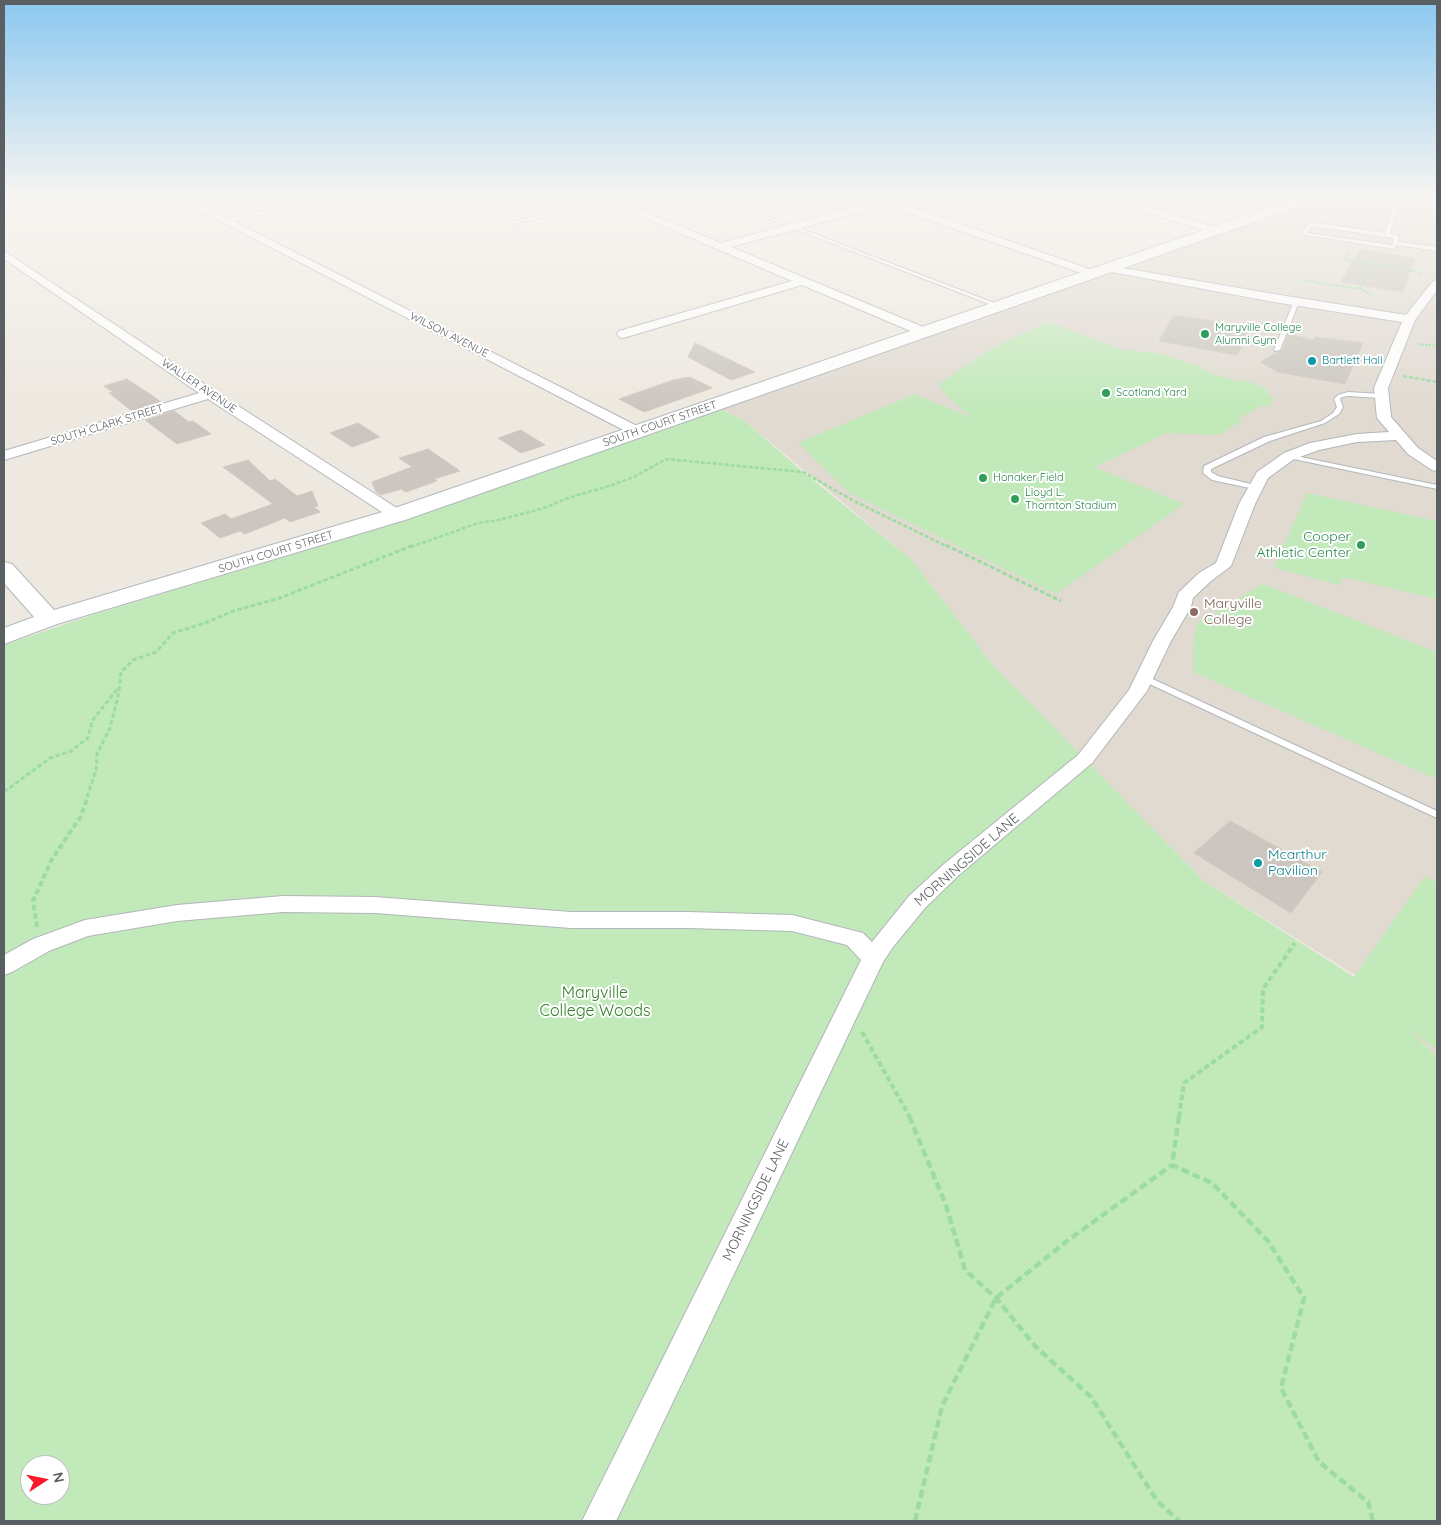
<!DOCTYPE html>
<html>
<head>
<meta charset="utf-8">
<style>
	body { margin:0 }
	#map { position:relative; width:1441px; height:1525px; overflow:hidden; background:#eee9e0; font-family:Quicksand,sans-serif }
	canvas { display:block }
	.frame { position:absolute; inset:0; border:5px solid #595f63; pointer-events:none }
	.north { position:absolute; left:20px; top:1455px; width:50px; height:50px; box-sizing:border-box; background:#fff; border:1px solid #bdbfc1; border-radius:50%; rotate:79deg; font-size:14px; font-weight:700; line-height:20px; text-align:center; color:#595f63 }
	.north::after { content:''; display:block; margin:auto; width:18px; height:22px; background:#fb192d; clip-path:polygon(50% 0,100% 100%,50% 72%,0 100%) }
</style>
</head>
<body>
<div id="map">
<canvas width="1441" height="1525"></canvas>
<div class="frame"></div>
<div class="north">N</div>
</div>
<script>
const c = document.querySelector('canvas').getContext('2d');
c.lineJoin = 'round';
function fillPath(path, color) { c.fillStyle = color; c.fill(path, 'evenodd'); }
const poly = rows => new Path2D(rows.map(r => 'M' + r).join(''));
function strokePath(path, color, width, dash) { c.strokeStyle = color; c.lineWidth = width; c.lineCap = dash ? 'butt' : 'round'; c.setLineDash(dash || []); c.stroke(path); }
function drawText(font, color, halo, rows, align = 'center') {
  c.font = font + ' Quicksand,sans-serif'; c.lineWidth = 4; c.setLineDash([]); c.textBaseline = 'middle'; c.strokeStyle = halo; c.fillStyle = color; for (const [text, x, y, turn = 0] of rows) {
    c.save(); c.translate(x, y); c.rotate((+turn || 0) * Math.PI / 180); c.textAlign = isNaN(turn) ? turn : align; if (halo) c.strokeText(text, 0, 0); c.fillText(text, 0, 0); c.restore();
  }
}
fillPath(poly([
	[1321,197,1437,197,1437,1057,1355,975,1204,881,992,664,912,560,745,421,720,409]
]), '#e0dad1');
fillPath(poly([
	[1049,322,1121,349,1162,354,1204,368,1202,370,1237,381,1239,380,1253,383,1265,388,1273,400,1270,405,1267,407,1262,405,1238,419,1242,421,1219,435,1167,433,1093,468,1097,468,1184,504,1056,594,849,493,798,443,915,394,972,418,947,396,939,385,942,382,985,353,1012,338],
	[720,409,745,421,803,472,912,560,992,664,1204,881,1354,977,1425,876,1437,883,1437,1050,1408,1028,1437,1057,1437,1521,4,1521,4,645,92,615,310,549,558,466],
	[30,1465,60,1465,60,1495,30,1495],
	[1307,493,1437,521,1437,599,1343,577,1340,585,1274,568],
	[1263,584,1437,652,1437,779,1193,672,1193,646,1197,623]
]), '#c2e9ba');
const building = poly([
	[1360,249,1415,258,1403,292,1341,282,1360,249],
	[1174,315,1251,327,1237,355,1159,341,1174,315],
	[1288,334,1314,340,1315,337,1363,343,1345,384,1277,372,1261,362,1275,353,1282,351,1288,334],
	[695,343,755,372,731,380,688,357,695,343],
	[690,377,712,388,644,412,619,399,673,380,690,377],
	[127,379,153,396,161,402,132,411,109,393,113,392,104,386,127,379],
	[174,411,189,422,193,421,211,434,177,444,145,420,174,411],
	[358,423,380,437,352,447,330,433,358,423],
	[521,430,545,445,521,453,498,438,521,430],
	[428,449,460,471,434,479,437,481,406,492,401,489,381,495,376,492,372,482,412,467,399,458,428,449],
	[248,460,270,481,275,479,297,496,312,491,318,506,314,507,320,512,290,522,285,518,245,534,240,531,220,538,201,523,225,514,231,519,273,504,223,467,248,460],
	[1230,821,1322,872,1291,913,1194,853,1230,821]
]);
fillPath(building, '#cbc6bf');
strokePath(building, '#d3c9be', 1);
const lane = poly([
	[712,197,718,197,1002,306,997,307,712,197],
	[609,199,611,201,514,224,511,222,609,199],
	[1437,199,1436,208,1437,211,1430,209,1434,202,1409,202,1396,211,1390,234,1399,236,1398,242,1437,247,1437,251,1397,245,1394,249,1301,234,1310,222,1385,233,1392,209,1408,200,1437,199],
	[1312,226,1387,237,1394,238,1392,245,1307,233,1312,226],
	[283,200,296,203,288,209,226,223,223,221,277,208,270,205,283,200],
	[283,203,290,204,282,207,278,205,283,203],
	[1294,301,1299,302,1280,350,1275,351,1274,350,1294,301],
	[1348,392,1381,394,1384,396,1381,398,1348,396,1342,397,1340,399,1343,407,1339,414,1325,423,1270,441,1211,469,1211,472,1218,476,1259,486,1259,490,1212,480,1203,473,1204,466,1264,437,1321,421,1333,413,1337,407,1334,399,1338,395,1348,392],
	[1286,454,1437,485,1437,489,1289,458,1286,458,1286,454],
	[1144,675,1437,811,1437,818,1141,680,1139,678,1144,675]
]);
const street = poly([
	[174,197,186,197,643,429,645,432,643,435,638,436,633,435,174,197],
	[333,197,351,197,349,199,336,202,331,199,333,197],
	[596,197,609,197,721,243,876,201,869,197,891,197,895,198,895,201,1095,271,1097,273,1095,275,1087,275,886,205,731,247,928,329,930,332,928,335,920,335,802,285,623,338,619,337,617,334,619,331,792,281,596,197],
	[1099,197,1114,197,1218,228,1219,230,1218,232,1210,232,1101,199,1099,197],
	[1278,197,1293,197,1303,201,1298,204,1278,197],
	[4,251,215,391,403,512,405,515,403,518,397,520,391,518,208,399,4,460,4,451,199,393,4,259,4,251],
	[1105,265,1274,294,1406,315,1433,281,1437,280,1437,290,1415,320,1388,388,1391,417,1418,448,1437,461,1437,471,1432,470,1408,454,1396,440,1357,442,1319,450,1294,459,1268,478,1255,504,1231,566,1211,581,1193,598,1191,607,1171,641,1147,691,1092,763,960,874,925,908,893,947,883,962,616,1521,582,1521,861,960,847,945,792,931,688,928,571,928,375,913,283,912,177,921,88,936,49,951,12,972,4,975,4,955,33,939,85,920,177,905,283,896,375,897,571,912,688,912,792,915,863,933,872,942,909,896,944,864,1078,755,1129,690,1153,641,1173,607,1179,592,1199,573,1216,563,1239,504,1257,472,1284,453,1310,443,1357,434,1389,432,1377,418,1374,388,1402,322,1274,302,1101,270,1099,268,1105,265]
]);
const secondary = poly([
	[1300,197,1319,197,1317,200,405,520,57,624,4,644,4,628,34,617,4,583,4,562,12,564,54,610,389,510,1300,197]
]);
strokePath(lane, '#b2b6ba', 2);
strokePath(street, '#b2b6ba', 2);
strokePath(secondary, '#b2b8bd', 2);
strokePath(poly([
	[1349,252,1346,260,1418,272,1423,276],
	[1301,280,1359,289,1372,265],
	[1360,289,1374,296],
	[1418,344,1437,346]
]), '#9cdca2', 2, [2.5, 1]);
strokePath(poly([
	[1403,376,1437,382],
	[411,547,478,523,499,520,544,508,568,498,612,485,634,477,666,459,803,472,854,501,948,547]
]), '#9cdca2', 2.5, [4, 2]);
strokePath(poly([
	[946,545,1061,601],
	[4,792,50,758,71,751,88,738,92,721,119,687],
	[87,797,96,770,97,754,110,728,119,692,121,672,133,660,156,652,173,633,205,623,233,611,280,598,414,545]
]), '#9cdca2', 3, [4.5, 2.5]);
strokePath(poly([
	[37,927,33,901,51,861,81,816,88,796],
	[862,1032,910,1117],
	[1179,1117,1184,1083,1262,1027,1263,989,1295,943]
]), '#9cdca2', 4, [5.5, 3]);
strokePath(poly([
	[909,1116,946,1205,965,1270,996,1298,1035,1346,1091,1397,1157,1501,1179,1521],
	[1179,1116,1172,1165,1212,1183,1268,1241,1304,1298,1281,1388,1319,1462,1368,1502,1373,1521],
	[915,1521,942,1406,996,1298,1071,1238,1172,1165]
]), '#9cdca2', 4.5, [8, 4]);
fillPath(lane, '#fff');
fillPath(street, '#fff');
fillPath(secondary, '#fff');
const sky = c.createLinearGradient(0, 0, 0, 410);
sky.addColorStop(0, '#8bc8f1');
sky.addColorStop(0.48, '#f7f5f1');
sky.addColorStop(1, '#f7f5f100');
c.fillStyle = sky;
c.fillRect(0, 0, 1441, 410);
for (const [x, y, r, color] of [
	[1205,334,5,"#2e9e5b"],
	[1312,361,5,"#0f9aa8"],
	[1106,393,5,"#2e9e5b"],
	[983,478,5,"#2e9e5b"],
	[1015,499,5,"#2e9e5b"],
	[1361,545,5,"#2e9e5b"],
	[1194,612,5,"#8d6e63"],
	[1258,863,5,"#0f9aa8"]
]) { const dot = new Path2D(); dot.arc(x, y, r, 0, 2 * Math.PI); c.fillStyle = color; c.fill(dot); strokePath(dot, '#fff', 2); }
drawText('11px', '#27864d', '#fff', [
	["Maryville College",1215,328],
	["Alumni Gym",1215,341],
	["Scotland Yard",1116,393],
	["Honaker Field",993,478],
	["Lloyd L.",1025,493],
	["Thornton Stadium",1025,506]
], 'left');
drawText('11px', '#595f63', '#fff', [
	["WILSON AVENUE",449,335,27],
	["WALLER AVENUE",199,386,34],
	["SOUTH COURT STREET",660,424,-19],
	["SOUTH CLARK STREET",107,425,-17],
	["SOUTH COURT STREET",276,552,-17]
]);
drawText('11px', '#0d838f', '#fff', [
	["Bartlett Hall",1322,361]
], 'left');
drawText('14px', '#27864d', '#fff', [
	["Cooper",1351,537],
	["Athletic Center",1351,553]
], 'right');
drawText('14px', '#785e54', '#fff', [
	["Maryville",1204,604],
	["College",1204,620]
], 'left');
drawText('14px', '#0d838f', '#fff', [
	["Mcarthur",1268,855],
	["Pavilion",1268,871]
], 'left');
drawText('14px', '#595f63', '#fff', [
	["MORNINGSIDE LANE",967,860,-41],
	["MORNINGSIDE LANE",756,1200,-64]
]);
drawText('16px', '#35822a', '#fff', [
	["Maryville",595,993],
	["College Woods",595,1011]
]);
</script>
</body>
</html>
